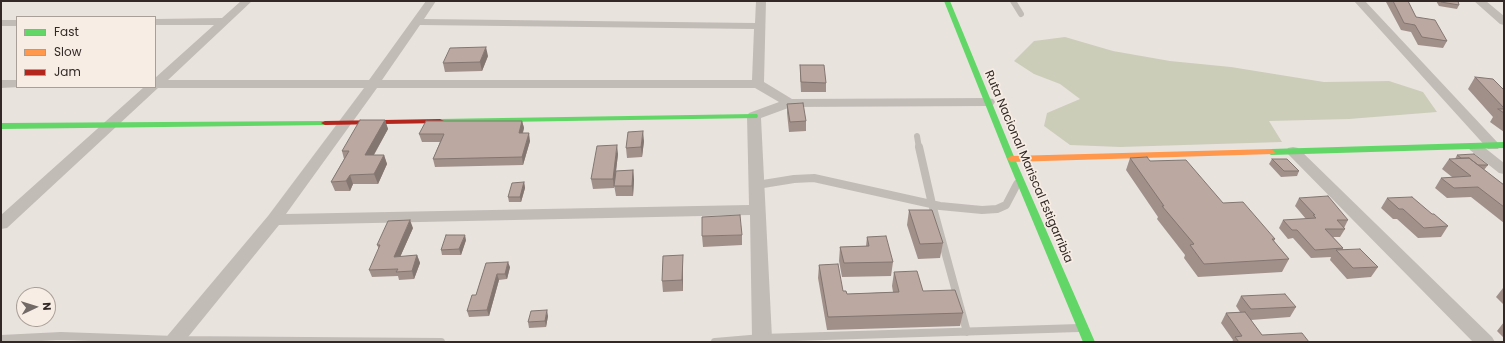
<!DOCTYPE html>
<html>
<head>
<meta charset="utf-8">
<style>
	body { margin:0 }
	#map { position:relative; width:1505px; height:343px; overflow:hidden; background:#e9e3de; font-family:Poppins,sans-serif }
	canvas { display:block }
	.frame { position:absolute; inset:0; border:2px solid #322926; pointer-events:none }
	.legend { position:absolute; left:16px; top:16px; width:140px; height:72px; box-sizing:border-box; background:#f7ede4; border:1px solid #a89f98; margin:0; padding:5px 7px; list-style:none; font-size:12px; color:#322926 }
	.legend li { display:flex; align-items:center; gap:8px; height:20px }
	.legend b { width:20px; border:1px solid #a89f98 }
	.north { position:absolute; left:16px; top:287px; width:40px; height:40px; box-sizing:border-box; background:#f7ede4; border:1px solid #a89f98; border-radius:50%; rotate:86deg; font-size:11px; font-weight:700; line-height:16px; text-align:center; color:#322926 }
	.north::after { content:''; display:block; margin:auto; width:14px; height:18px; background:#726a66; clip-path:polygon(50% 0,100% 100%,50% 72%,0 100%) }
</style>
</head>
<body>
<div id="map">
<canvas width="1505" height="343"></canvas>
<div class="frame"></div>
<ul class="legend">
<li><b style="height:5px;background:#63d668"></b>Fast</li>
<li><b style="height:5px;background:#ff974d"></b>Slow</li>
<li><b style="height:5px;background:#b3261e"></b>Jam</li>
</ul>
<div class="north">N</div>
</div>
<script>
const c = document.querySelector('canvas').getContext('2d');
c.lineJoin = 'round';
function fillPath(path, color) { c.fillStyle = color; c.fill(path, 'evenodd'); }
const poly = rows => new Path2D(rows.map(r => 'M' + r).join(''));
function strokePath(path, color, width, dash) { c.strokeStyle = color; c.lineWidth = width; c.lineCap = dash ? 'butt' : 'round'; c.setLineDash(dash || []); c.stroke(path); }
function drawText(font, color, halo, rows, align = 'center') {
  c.font = font + ' Poppins,sans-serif'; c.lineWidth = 3.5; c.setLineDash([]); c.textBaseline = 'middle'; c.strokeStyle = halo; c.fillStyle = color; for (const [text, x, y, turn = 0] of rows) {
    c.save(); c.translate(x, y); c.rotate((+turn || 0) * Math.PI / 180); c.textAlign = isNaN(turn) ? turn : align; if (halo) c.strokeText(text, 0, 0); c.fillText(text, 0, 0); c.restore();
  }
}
fillPath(poly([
	[1065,37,1113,51,1170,61,1231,67,1324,82,1389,81,1423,92,1437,112,1349,119,1269,121,1282,142,1120,147,1070,145,1044,126,1047,113,1080,99,1060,84,1034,74,1014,61,1034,41]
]), '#cbcdb9');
strokePath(poly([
	[1013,1,1021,14],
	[917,136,919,148]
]), '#c2bcb7', 6);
strokePath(poly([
	[919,147,932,204,967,332],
	[757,185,794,179,814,178,940,206,982,210,997,209,1006,205,1017,184],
	[1,339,61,336,175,340,441,342],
	[715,342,762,338,1079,328]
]), '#c2bcb7', 8);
fillPath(poly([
	[241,1,252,1,168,80,369,80,426,1,436,1,424,19,755,23,756,1,766,1,764,82,792,99,988,98,993,99,995,102,993,105,988,106,791,107,761,118,772,338,769,342,755,342,752,338,750,215,279,225,184,342,167,342,165,340,168,335,268,216,364,88,158,88,7,228,1,229,1,215,144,87,155,87,155,78,214,25,155,25,155,19,222,18,241,1],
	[420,25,754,29,752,80,382,80,420,25],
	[377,88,755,88,779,102,749,113,747,116,749,205,286,214,377,88],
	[1354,1,1365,1,1498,143,1500,146,1498,149,1488,149,1354,1],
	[1474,1,1486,1,1504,16,1504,25,1500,24,1474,1],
	[1,20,17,20,17,26,1,26,1,20],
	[1,80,17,80,17,87,20,87,1,88,1,80],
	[1475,143,1480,144,1504,163,1504,174,1499,173,1470,150,1468,147,1470,144,1475,143],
	[1293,147,1298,148,1492,337,1495,342,1473,342,1288,154,1286,151,1288,148,1293,147]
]), '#c2bcb7');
fillPath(poly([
	[944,1,950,1,1015,159,1095,342,1083,342,1007,159,944,1],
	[754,114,757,114,758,116,757,118,440,123,436,121,440,119,754,114],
	[325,121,329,123,328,125,1,129,1,123,325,121],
	[1504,142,1504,148,1271,155,1267,152,1271,149,1504,142]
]), '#63d668');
fillPath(poly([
	[1271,149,1275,152,1274,154,1011,162,1007,159,1011,156,1271,149]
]), '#ff974d');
fillPath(poly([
	[440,119,444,121,443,123,325,125,321,123,325,121,440,119]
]), '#b3261e');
fillPath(poly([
	[1386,1,1408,1,1416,17,1447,41,1443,48,1418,45,1411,32,1401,30,1386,2],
	[1436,1,1458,1,1459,5,1457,9,1439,6],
	[488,56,482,71,445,72,443,63],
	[800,65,826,83,826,92,801,92,800,74],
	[1475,77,1504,90,1504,132,1490,122,1493,117,1468,89],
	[787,104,806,121,806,131,789,132,787,113],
	[385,120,388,129,374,155,384,155,387,164,378,184,353,184,350,191,335,191,331,182,344,159,342,151],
	[522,121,524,128,523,133,530,141,523,165,435,167,433,159,440,142,422,142,419,134],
	[644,141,642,157,627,158,626,148],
	[618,154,616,171,633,170,634,180,633,196,616,196,614,185,614,188,593,189,591,179],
	[1457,155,1488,165,1484,170,1504,185,1504,223,1471,197,1447,198,1435,188,1441,178,1452,177,1442,169,1449,159,1455,159],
	[1130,158,1150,161,1223,203,1275,239,1274,241,1289,259,1282,272,1198,277,1184,258,1185,255,1157,219,1158,217,1126,170],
	[1272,159,1299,171,1297,176,1281,177,1269,164],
	[524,182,525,188,521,202,509,202,508,197],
	[1299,198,1348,220,1344,228,1345,229,1340,237,1333,237,1343,248,1343,249,1378,267,1371,277,1347,279,1330,260,1331,257,1311,258,1293,238,1288,239,1279,228,1283,220,1306,219,1295,206],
	[1387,198,1432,214,1448,226,1441,237,1418,238,1397,219,1393,219,1381,208],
	[909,210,943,243,940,258,918,259,907,225],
	[413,228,400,257,417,255,420,263,414,279,399,280,398,276,372,277,369,270,379,249,377,245],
	[742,235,742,245,703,247,702,236],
	[867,237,893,262,891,276,842,277,839,261,840,247,866,246],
	[466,240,461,255,442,255,441,250],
	[486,263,510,267,507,279,499,280,489,316,469,317,467,311,476,295],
	[819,265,843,291,847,294,893,292,892,286,894,272,923,291,963,313,960,326,827,330,818,278],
	[683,266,683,291,663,292,662,281],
	[1504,287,1504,305,1496,297,1503,288],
	[1241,296,1296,307,1290,317,1251,320,1262,335,1309,342,1232,342,1233,340,1221,323,1226,313,1240,312,1236,306],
	[548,316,546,327,529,328,528,322],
	[1504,322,1504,338,1497,331]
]), '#a1908a');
fillPath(poly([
	[486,47,488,56,482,71,480,62],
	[385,120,388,129,368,165,365,155],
	[522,121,524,128,520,141,519,133],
	[643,131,644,141,642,157,641,147],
	[529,133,530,141,523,165,522,157],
	[617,145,618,154,614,188,613,179],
	[384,155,387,164,378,184,374,174],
	[633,170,634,180,633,196,632,186],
	[350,175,353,184,350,191,346,181],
	[524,182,525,188,521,202,520,197],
	[410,220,413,228,397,264,394,257],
	[465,235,466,240,461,255,459,249],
	[417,255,420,263,414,279,412,271],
	[683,255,683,291,682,280],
	[508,262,510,267,507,279,505,274],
	[497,274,499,280,489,316,487,310],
	[547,310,548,316,546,327,545,321]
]), '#837671');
const building = poly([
	[1393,1,1408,1,1416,17,1435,20,1447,41,1422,37,1415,25,1404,23,1393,1],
	[1441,1,1458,1,1459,5,1441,2,1441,1],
	[486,47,480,62,443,63,450,48,486,47],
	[800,65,824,65,826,83,801,82,800,65],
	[1475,77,1493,79,1504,90,1504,108,1475,77],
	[803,103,806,121,790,122,787,104,803,103],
	[1498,109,1504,109,1504,113,1498,109],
	[360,120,385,120,365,155,384,155,374,174,350,175,346,181,331,182,349,151,342,151,360,120],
	[426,121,522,121,519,133,529,133,522,157,433,159,444,134,419,134,426,121],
	[643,131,641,147,626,148,628,132,643,131],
	[617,145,613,179,591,179,597,146,617,145],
	[1474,154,1488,165,1478,165,1469,158,1461,158,1457,155,1474,154],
	[1147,157,1150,161,1186,160,1223,203,1243,202,1275,239,1272,239,1289,259,1204,264,1190,245,1194,244,1162,206,1164,206,1130,158,1147,157],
	[1469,158,1504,185,1504,207,1478,187,1454,188,1441,178,1471,176,1449,159,1469,158],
	[1272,159,1287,159,1299,171,1284,171,1272,159],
	[633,170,632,186,614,186,616,171,633,170],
	[524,182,520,197,508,197,512,183,524,182],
	[1328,196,1348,220,1337,220,1345,229,1325,229,1343,248,1315,250,1297,230,1292,230,1283,220,1316,218,1313,215,1315,215,1299,198,1328,196],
	[1412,197,1432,214,1434,214,1448,226,1424,228,1403,209,1399,209,1387,198,1412,197],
	[909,210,932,210,943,243,920,244,909,210],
	[740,215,742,235,702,236,702,217,740,215],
	[410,220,394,257,417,255,412,271,396,272,398,269,369,270,380,245,377,245,388,221,410,220],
	[446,235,465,235,459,249,441,250,446,235],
	[886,236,893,262,844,263,840,247,869,246,867,237,886,236],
	[1360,249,1378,267,1353,268,1336,250,1360,249],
	[683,255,682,280,662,281,663,256,683,255],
	[508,262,505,274,497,274,487,310,467,311,472,295,476,295,486,263,508,262],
	[838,264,843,291,846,291,847,294,899,292,894,272,917,271,923,291,955,290,963,313,828,317,819,265,838,264],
	[1285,294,1296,307,1251,309,1241,296,1285,294],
	[547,310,545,321,528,322,531,311,547,310],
	[1245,312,1262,335,1302,333,1309,342,1239,342,1235,337,1242,336,1226,313,1245,312]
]);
fillPath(building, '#bba8a1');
strokePath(building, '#837671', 1);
drawText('12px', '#322926', '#f7ede4', [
	["Ruta Nacional Mariscal Estigarribia",1028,167,67]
]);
</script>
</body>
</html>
